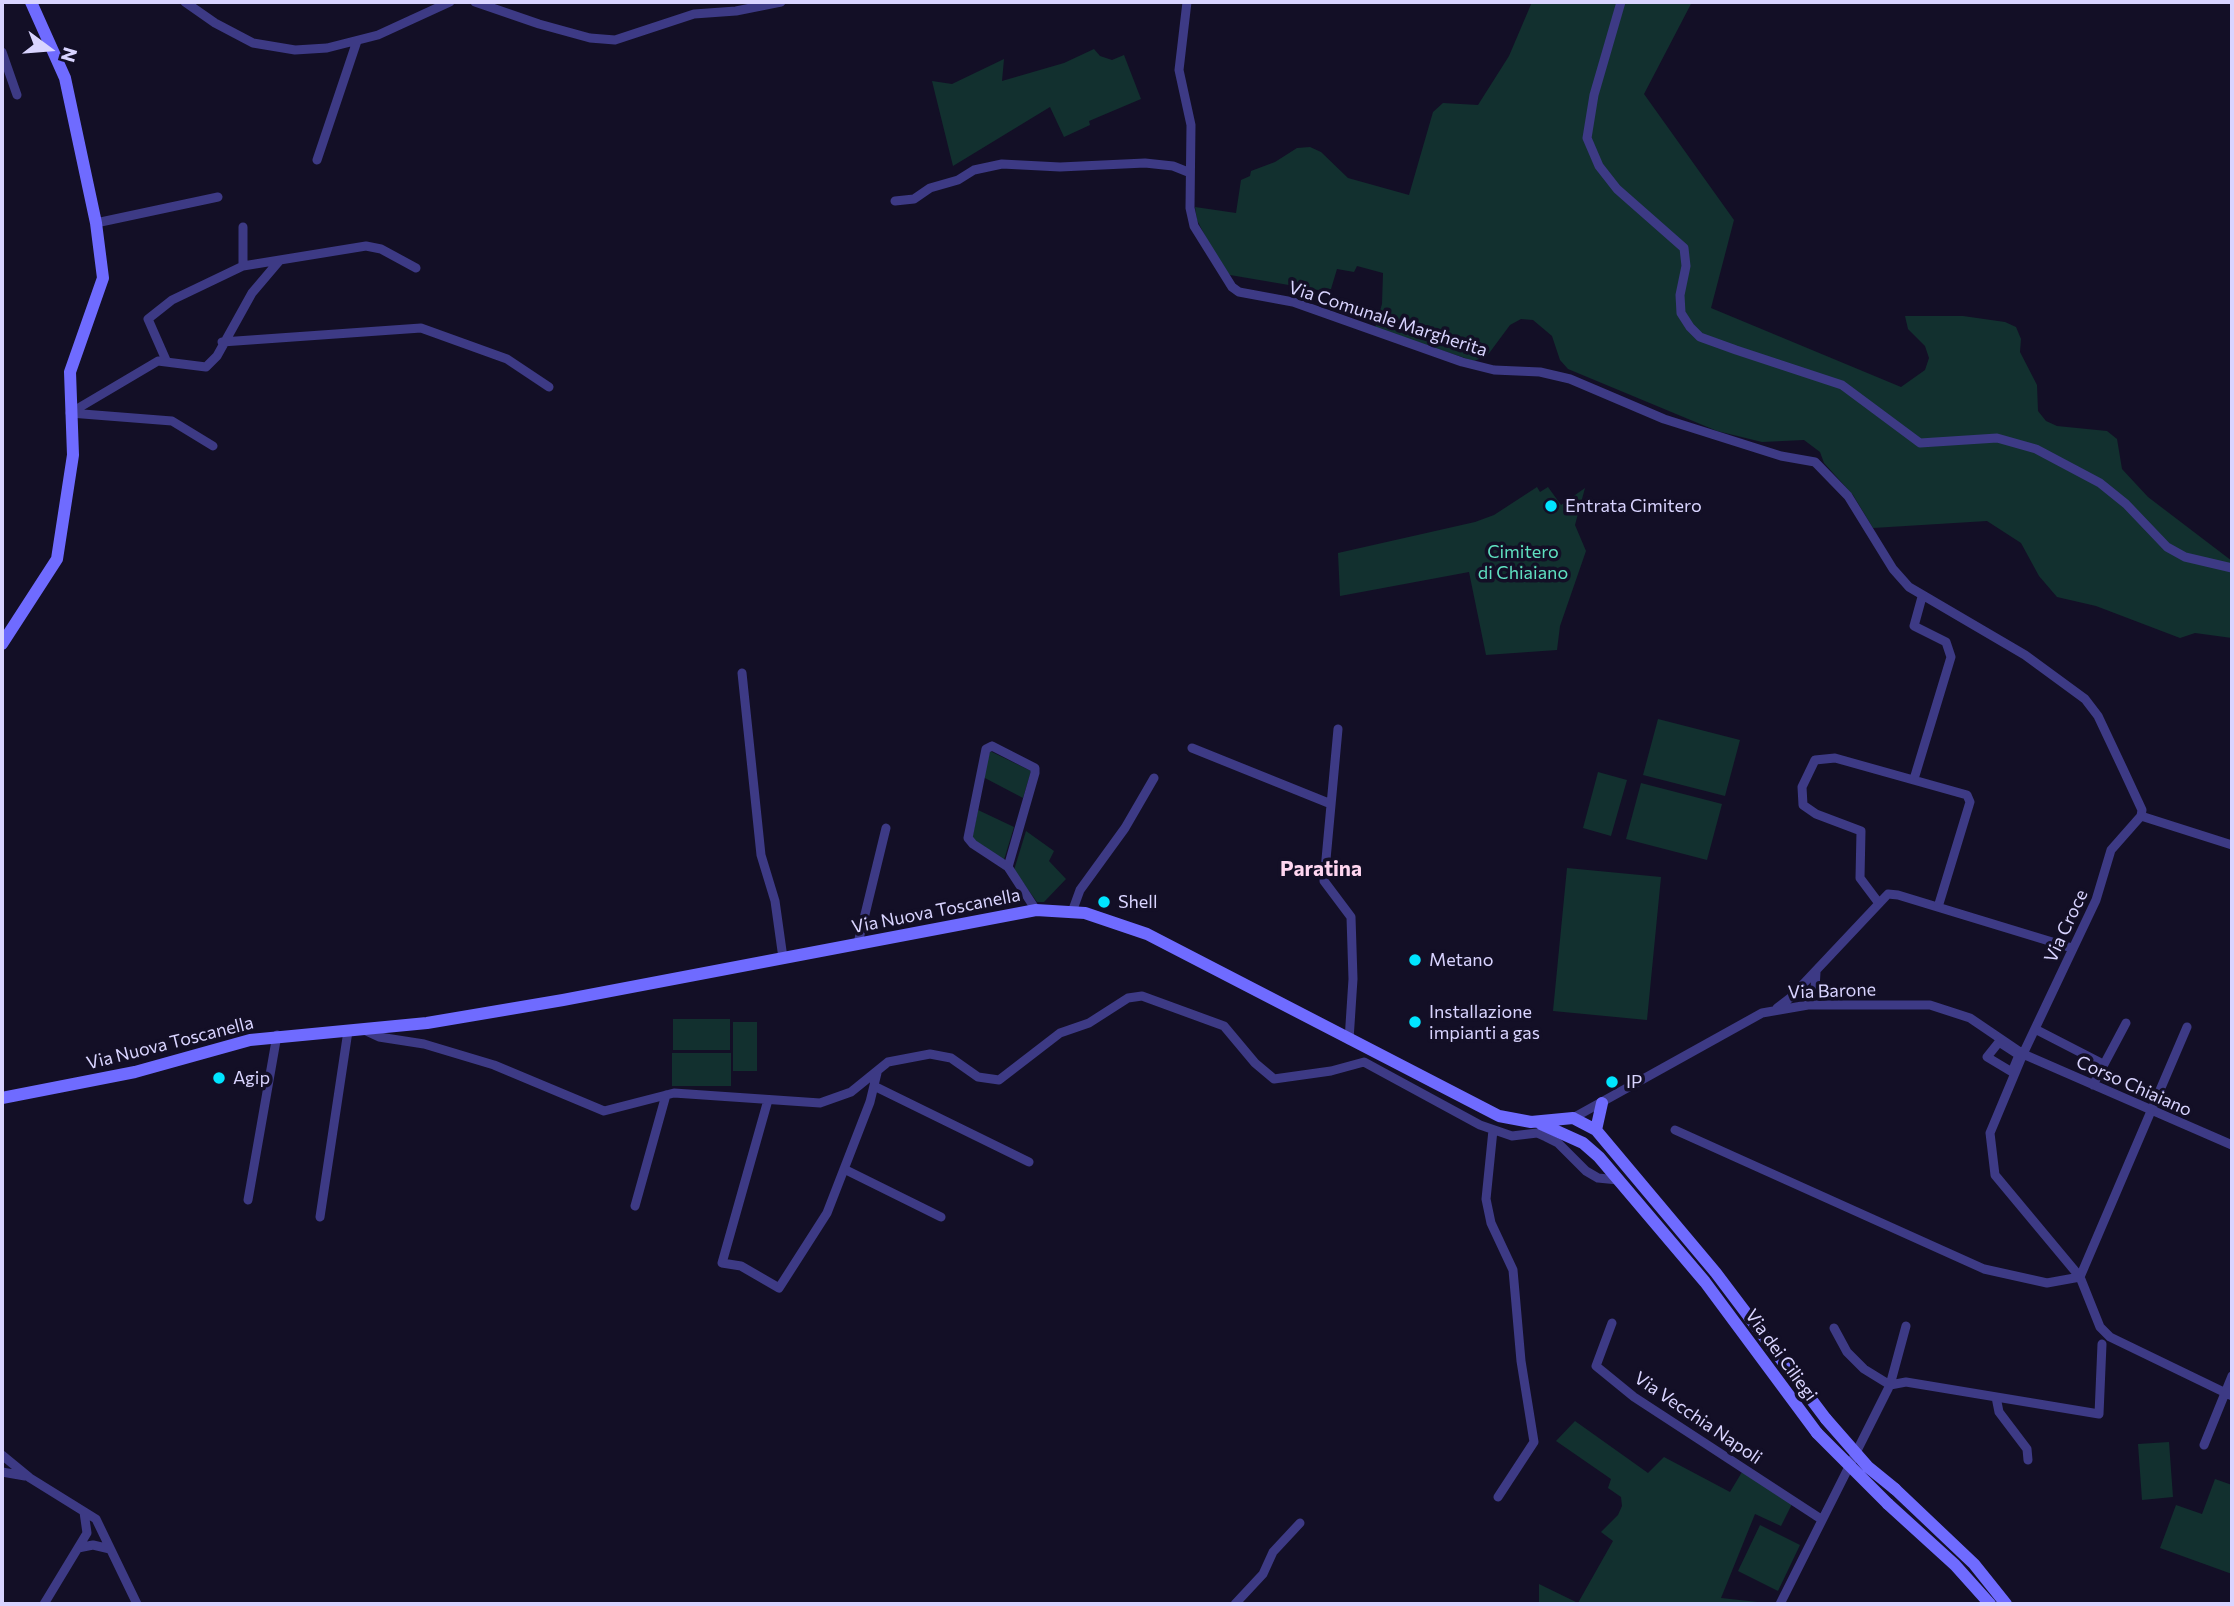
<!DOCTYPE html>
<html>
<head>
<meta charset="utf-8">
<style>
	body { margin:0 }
	#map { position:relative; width:2234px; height:1606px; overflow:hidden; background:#130f26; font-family:Commissioner,sans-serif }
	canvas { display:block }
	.frame { position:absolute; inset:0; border:4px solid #d9d4ff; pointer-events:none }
	.north { position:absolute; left:14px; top:14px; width:70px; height:70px; -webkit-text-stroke:5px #130f26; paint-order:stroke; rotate:106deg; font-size:19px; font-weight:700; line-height:28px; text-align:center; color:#d9d4ff }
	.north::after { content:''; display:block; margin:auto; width:24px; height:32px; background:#d9d4ff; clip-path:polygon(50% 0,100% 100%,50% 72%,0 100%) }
</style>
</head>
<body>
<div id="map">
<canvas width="2234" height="1606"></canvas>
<div class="frame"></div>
<div class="north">N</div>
</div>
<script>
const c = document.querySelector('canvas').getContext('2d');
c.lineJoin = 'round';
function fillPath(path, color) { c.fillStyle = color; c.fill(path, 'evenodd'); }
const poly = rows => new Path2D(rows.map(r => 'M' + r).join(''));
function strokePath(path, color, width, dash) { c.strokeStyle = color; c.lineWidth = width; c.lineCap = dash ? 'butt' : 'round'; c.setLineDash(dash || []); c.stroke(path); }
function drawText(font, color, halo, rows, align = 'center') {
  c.font = font + ' Commissioner,sans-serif'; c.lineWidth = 7; c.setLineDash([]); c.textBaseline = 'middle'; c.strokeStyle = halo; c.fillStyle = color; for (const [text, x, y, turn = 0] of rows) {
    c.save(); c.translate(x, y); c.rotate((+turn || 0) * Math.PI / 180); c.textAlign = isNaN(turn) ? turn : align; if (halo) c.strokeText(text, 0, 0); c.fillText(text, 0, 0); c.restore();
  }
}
fillPath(poly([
	[1532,2,1692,2,1644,94,1734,220,1711,308,1901,387,1925,370,1929,358,1925,346,1908,329,1905,316,1963,316,2005,322,2016,327,2021,339,2020,352,2037,385,2038,411,2046,421,2057,426,2107,431,2117,439,2122,469,2148,497,2232,561,2232,638,2195,633,2180,638,2096,606,2057,597,2039,576,2021,543,1987,521,1873,528,1853,495,1824,463,1820,452,1804,440,1762,442,1717,431,1568,369,1560,360,1552,336,1533,320,1521,319,1510,325,1487,356,1474,361,1375,328,1382,304,1383,273,1357,266,1354,272,1337,269,1331,289,1324,291,1230,275,1222,269,1197,220,1195,207,1236,213,1241,180,1250,176,1251,171,1275,162,1297,148,1310,147,1321,152,1348,178,1409,195,1433,112,1443,103,1478,105,1509,56],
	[1094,49,1100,56,1112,60,1124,55,1141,99,1089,121,1090,125,1064,137,1050,107,953,166,932,81,952,84,1004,59,1002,81,1064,63],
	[1537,487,1540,492,1548,487,1561,505,1585,488,1575,525,1586,551,1560,626,1557,650,1486,655,1469,572,1340,596,1338,553,1475,522,1494,515],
	[1658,719,1740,740,1725,796,1643,775],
	[990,751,1031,771,1023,798,983,777],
	[1598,772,1627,780,1611,836,1583,828],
	[1641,783,1722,804,1707,860,1626,839],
	[978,810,1014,827,1003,863,985,847,972,839],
	[1026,831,1054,851,1049,861,1066,879,1044,902,1037,902,1014,870],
	[1567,868,1661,877,1647,1020,1553,1011],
	[673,1019,730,1019,730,1050,673,1050],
	[733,1022,757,1022,757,1071,733,1071],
	[672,1053,731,1053,731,1086,672,1086],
	[1575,1421,1648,1473,1664,1457,1730,1492,1742,1472,1792,1504,1781,1526,1755,1514,1721,1598,1776,1604,1539,1604,1539,1584,1578,1603,1613,1541,1601,1532,1618,1515,1622,1506,1621,1497,1608,1488,1611,1479,1556,1441],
	[2169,1442,2173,1497,2142,1500,2138,1444],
	[2215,1479,2232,1485,2232,1574,2160,1548,2176,1505,2202,1514],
	[1760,1525,1800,1545,1778,1591,1738,1571]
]), '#12302f');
strokePath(poly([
	[185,2,215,23,253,43,295,50,327,48,378,35,450,2],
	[475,2,539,24,590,38,615,40,694,14,736,11,781,2],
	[1187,2,1179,70,1191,125,1190,208,1194,226,1232,287,1239,292,1293,302,1462,362,1494,370,1540,372,1570,379,1664,419,1781,456,1815,462,1848,496,1893,569,1909,587,2025,655,2085,699,2098,716,2123,769,2142,810,2141,816],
	[1621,2,1594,95,1587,138,1599,166,1617,189,1684,248,1686,266,1680,295,1681,313,1690,327,1700,337,1736,350,1842,385,1920,443,1997,438,2036,449,2100,483,2126,504,2167,547,2185,557,2232,568],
	[2,52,17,95],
	[317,160,357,41],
	[895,201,914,199,930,188,958,180,974,170,1002,164,1060,167,1145,163,1173,166,1188,172],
	[96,223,218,197],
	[243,266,366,246,381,249,416,268],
	[222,342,421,328,507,359,549,387],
	[166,360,148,319,172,300,243,266,243,227],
	[70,413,158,361,206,367,217,356,252,293,280,260],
	[70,413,172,421,213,446],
	[742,673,761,855,775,901,783,958],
	[1338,729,1324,881,1351,917,1353,979,1349,1040],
	[992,746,1035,768,1035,773,1008,867,973,844,968,838,986,749,992,746],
	[1192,748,1331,804],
	[1914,779,1951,657,1946,642,1914,626,1922,597],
	[2141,816,2111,850,2096,900,2023,1054,1990,1133,1995,1175,2080,1277,2100,1327,2110,1337,2232,1396],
	[2141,816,2232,845],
	[1008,867,1036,910],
	[1878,902,1860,878,1861,831,1816,814,1803,805,1802,787,1815,760,1835,758,1967,795,1970,802,1938,907],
	[1072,912,1080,890,1125,828,1154,778],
	[858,943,886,828],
	[1808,1005,1815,989,1816,972],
	[1777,1008,1790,998,1888,894,1898,895,2072,948],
	[2035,1029,2103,1064],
	[364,1030,379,1037,424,1044,494,1065,604,1111,674,1093,820,1103,851,1092,888,1062,930,1054,951,1058,978,1077,999,1080,1060,1033,1089,1023,1128,998,1142,996,1224,1026,1255,1063,1274,1079,1331,1071,1364,1062,1480,1125,1512,1136,1537,1133,1546,1137,1558,1143,1586,1171,1598,1178,1618,1180],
	[1999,1042,2019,1055,2012,1072,1987,1057,1999,1042],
	[2093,1085,2126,1023],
	[874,1086,1029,1162],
	[768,1100,722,1263,741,1266,779,1288,827,1213,870,1102,877,1073],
	[1573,1118,1762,1013,1808,1005,1930,1005,1970,1018,2023,1054,2232,1145],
	[1493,1130,1486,1199,1491,1223,1513,1270,1521,1361,1534,1442,1498,1497],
	[1675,1130,1984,1269,2047,1283,2080,1277,2187,1027],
	[844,1169,941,1217],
	[248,1200,277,1035],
	[635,1206,666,1095],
	[320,1217,348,1031],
	[1612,1323,1596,1366,1634,1397,1821,1519],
	[1834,1328,1847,1352,1864,1369,1890,1385,1906,1382,2099,1414,2102,1344],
	[1996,1397,1999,1412,2027,1449,2028,1460],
	[2204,1445,2232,1376],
	[2,1455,30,1478,96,1519,137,1604],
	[2,1472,25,1476],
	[78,1548,93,1545,110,1549],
	[44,1604,87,1533,84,1512],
	[1235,1604,1263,1574,1273,1552,1300,1523],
	[1780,1604,1890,1385,1906,1326]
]), '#3d3a85', 9);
strokePath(poly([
	[2,644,57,559,73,455,70,372,103,278,96,223,65,78,31,2],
	[2,1098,135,1072,250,1040,427,1023,563,1000,1036,910,1085,913,1147,934,1499,1116,1531,1122,1573,1118],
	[1573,1118,1596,1130,1643,1186,1716,1273,1826,1419],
	[1541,1124,1583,1143,1599,1157,1705,1282,1817,1433],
	[1596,1130,1602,1103],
	[1895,1489,1974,1564,2006,1604],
	[1888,1504,1955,1565,1990,1604]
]), '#6f6bff', 12);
strokePath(poly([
	[1826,1419,1868,1467,1895,1489],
	[1817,1433,1888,1504]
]), '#6f6bff', 12);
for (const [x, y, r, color] of [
	[1551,506,7,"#00e5ff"],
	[1104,902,7,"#00e5ff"],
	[1415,960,7,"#00e5ff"],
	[1415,1022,7,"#00e5ff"],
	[219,1078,7,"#00e5ff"],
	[1612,1082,7,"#00e5ff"]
]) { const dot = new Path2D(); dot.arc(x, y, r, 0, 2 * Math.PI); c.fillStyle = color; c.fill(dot); strokePath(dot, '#130f26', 2.5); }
drawText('18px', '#d9d4ff', '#130f26', [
	["Via Comunale Margherita",1388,319,18],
	["Via Nuova Toscanella",936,911,-11],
	["Via Croce",2066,926,-65],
	["Via Barone",1832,991,-2],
	["Via Nuova Toscanella",170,1043,-14],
	["Corso Chiaiano",2134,1086,24],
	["Via dei Ciliegi",1781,1355,54],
	["Via Vecchia Napoli",1698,1418,34]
]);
drawText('18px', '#d9d4ff', '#130f26', [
	["Entrata Cimitero",1565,506],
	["Shell",1118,902],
	["Metano",1429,960],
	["Installazione",1429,1012],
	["impianti a gas",1429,1033],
	["Agip",233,1078],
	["IP",1626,1082]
], 'left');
drawText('18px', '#5fe0c0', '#130f26', [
	["Cimitero",1523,552],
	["di Chiaiano",1523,573]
]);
drawText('bold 21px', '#ffd6f0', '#130f26', [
	["Paratina",1321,869]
]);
</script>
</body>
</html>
